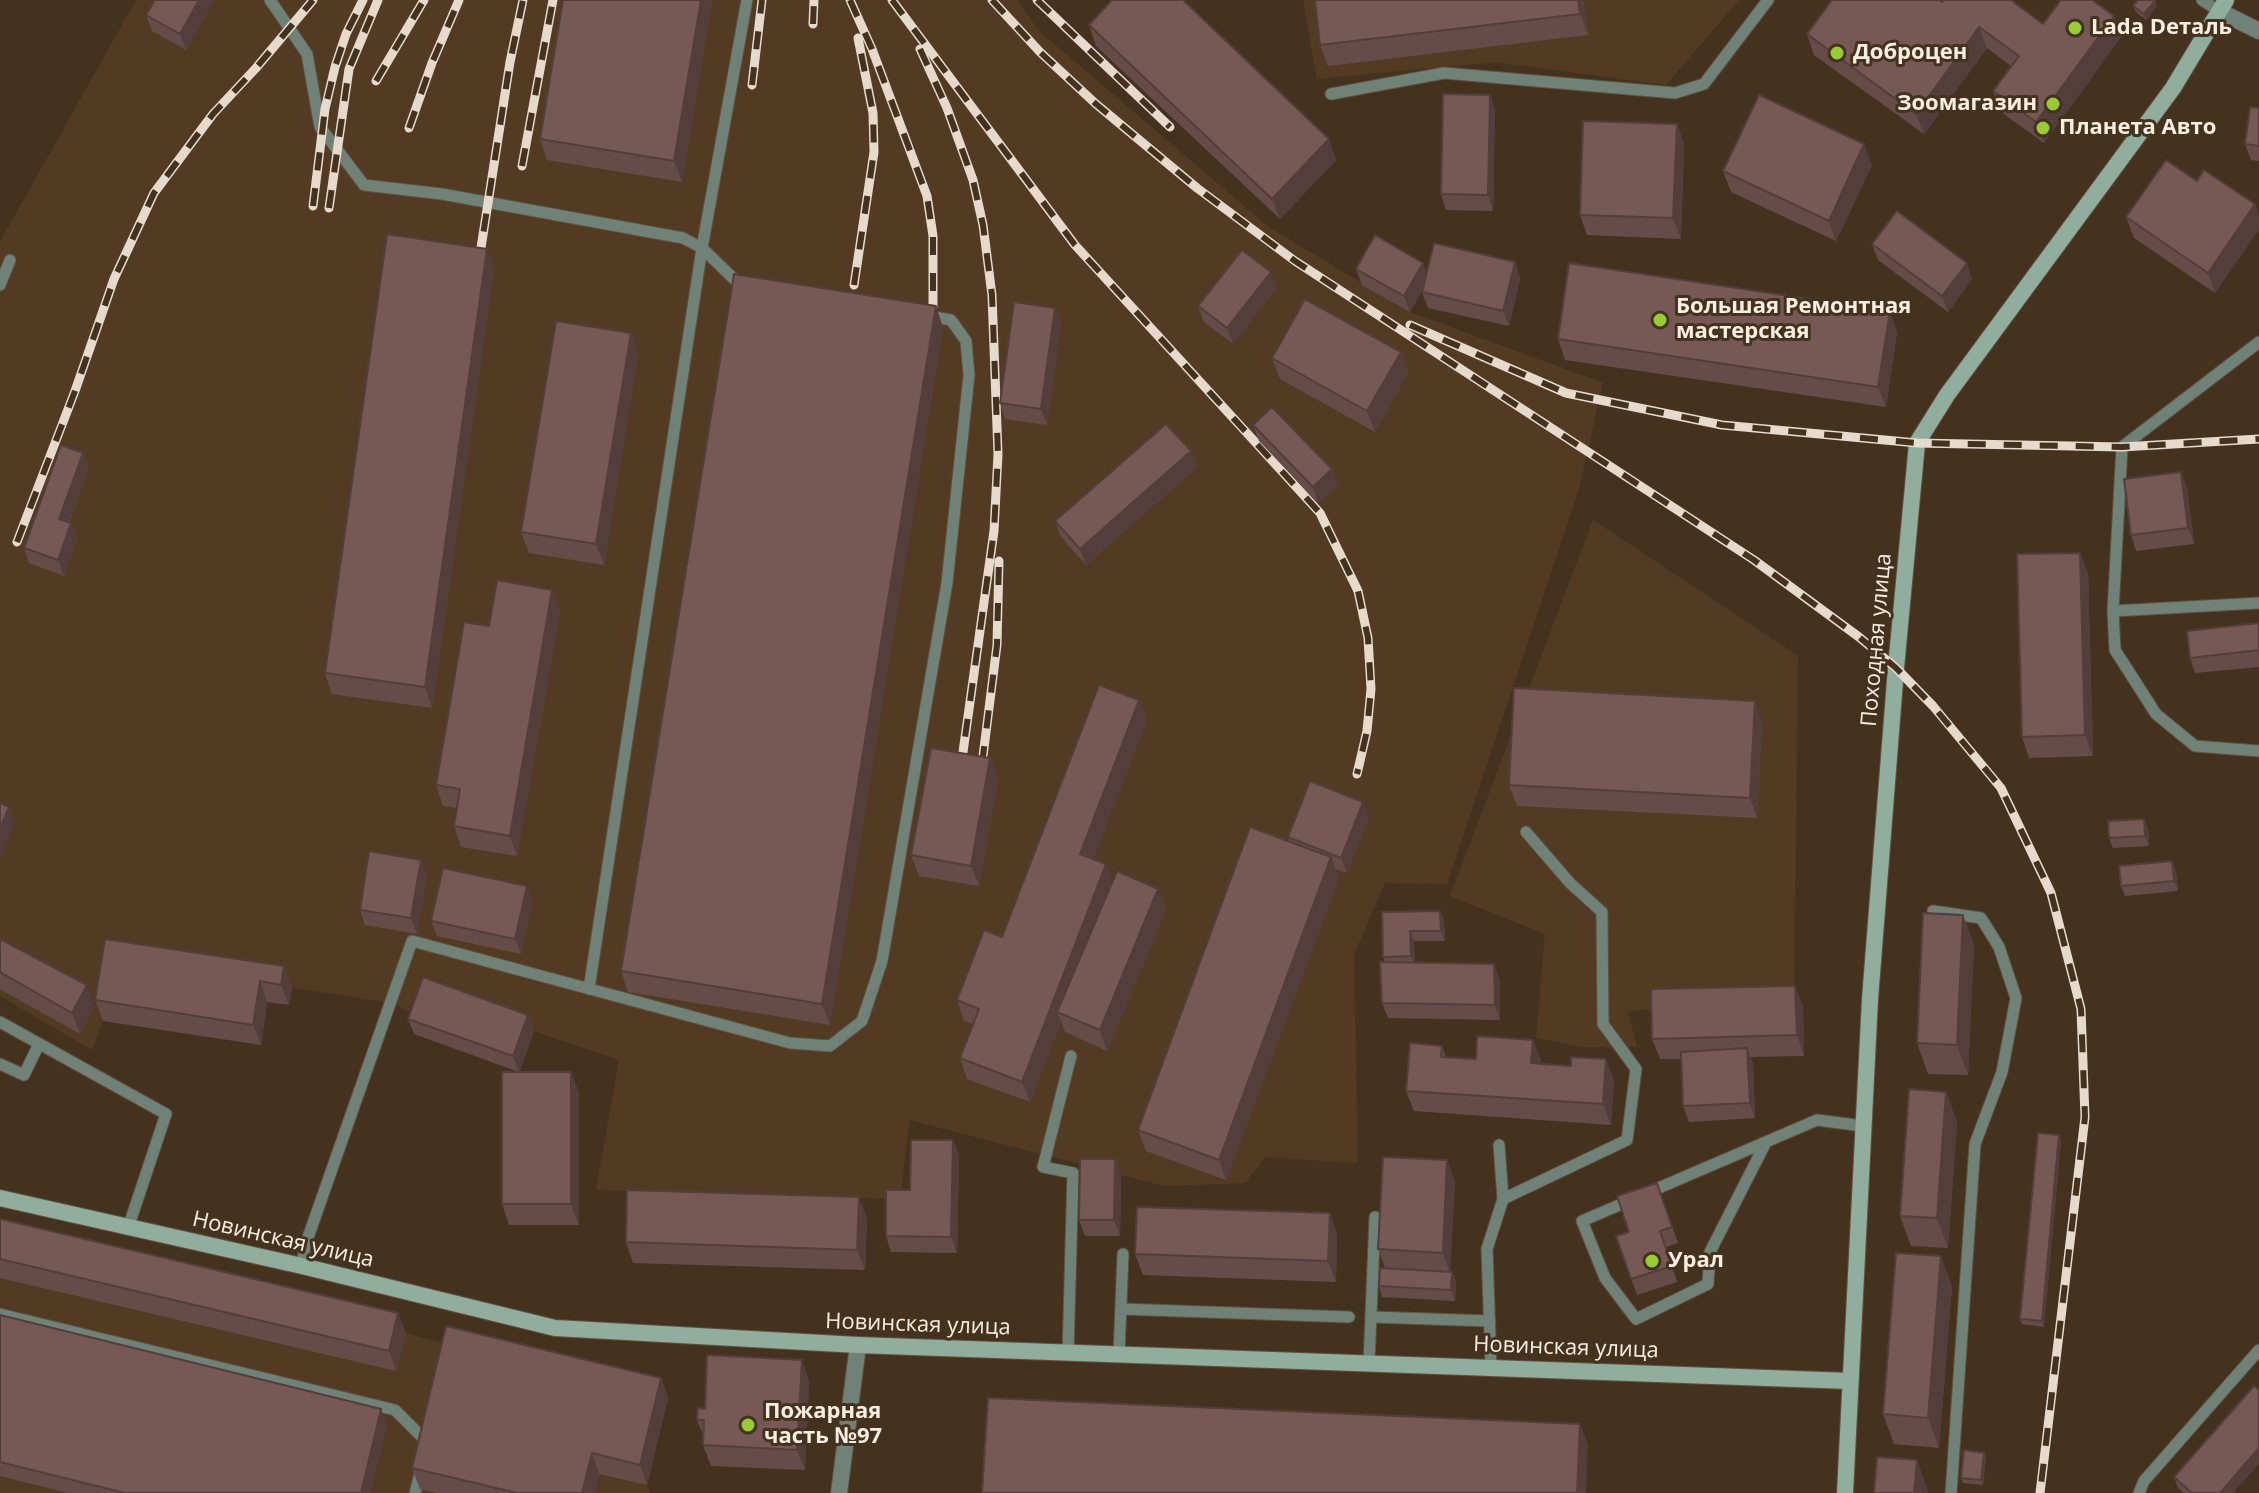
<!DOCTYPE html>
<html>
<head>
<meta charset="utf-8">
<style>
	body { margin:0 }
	canvas { display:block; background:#44321f }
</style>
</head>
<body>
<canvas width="2259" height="1493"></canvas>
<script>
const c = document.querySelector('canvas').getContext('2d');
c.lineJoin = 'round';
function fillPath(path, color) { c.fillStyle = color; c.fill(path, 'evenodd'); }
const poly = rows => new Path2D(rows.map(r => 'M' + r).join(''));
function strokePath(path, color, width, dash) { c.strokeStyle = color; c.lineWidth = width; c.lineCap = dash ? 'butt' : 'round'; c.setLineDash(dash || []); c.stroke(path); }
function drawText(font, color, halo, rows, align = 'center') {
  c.font = font + ' "Open Sans",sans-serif'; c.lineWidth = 6; c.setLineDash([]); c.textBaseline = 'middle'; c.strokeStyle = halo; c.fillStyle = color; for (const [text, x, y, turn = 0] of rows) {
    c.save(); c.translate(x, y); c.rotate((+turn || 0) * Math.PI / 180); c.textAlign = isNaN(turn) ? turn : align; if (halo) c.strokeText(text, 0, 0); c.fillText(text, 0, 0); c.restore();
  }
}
fillPath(poly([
	[136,0,1017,0,1040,32,1270,228,1410,312,1603,383,1579,489,1447,884,1385,883,1354,954,1358,1163,1265,1157,1245,1183,1164,1186,910,1120,900,1199,596,1190,619,1060,534,1031,519,1072,414,1034,420,1016,391,1003,112,960,103,1021,92,1050,0,996,0,242],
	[1303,0,1739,0,1666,85,1495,62,1317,79],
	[1593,520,1798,656,1794,992,1628,1012,1637,1047,1582,1047,1536,1038,1545,934,1450,896],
	[0,1241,406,1333,570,1380,668,1398,647,1485,651,1493,0,1493]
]), '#533b23');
const service = poly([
	[270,0,307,54,320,127,364,185,442,194,683,238,702,248,736,281,746,283],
	[2202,0,2219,11],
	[1331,94,1444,73,1675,93,1704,84,1768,0],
	[0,285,10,260],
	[2259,342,2122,447,2113,611,2115,650,2156,714,2195,746,2259,751],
	[2113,611,2259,603],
	[1933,911,1981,918,1999,947,2016,998,2002,1072,1975,1144,1951,1493],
	[589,989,702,248,747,0],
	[0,1022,166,1114,128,1228],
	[0,1064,24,1075,39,1044],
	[1647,1193,1817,1120,1863,1126],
	[1503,1199,1627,1140,1636,1069,1603,1024,1602,912,1570,883,1526,832],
	[1631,1200,1582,1221,1605,1278,1636,1319,1708,1284,1710,1252,1765,1144],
	[302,1266,305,1246,412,941,790,1043,830,1046,862,1021,882,961,947,583,969,375,966,341,951,320,928,316],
	[1121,1309,1349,1317],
	[0,1314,395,1410,427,1442,426,1446],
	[1371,1317,1490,1321],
	[1068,1353,1073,1173,1043,1167,1071,1056],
	[1119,1354,1123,1254],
	[1369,1363,1375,1217],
	[1491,1368,1487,1249,1503,1199,1499,1145],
	[415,1493,421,1470],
	[2139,1493,2144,1481,2259,1350]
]);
const minor = poly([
	[2219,11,2259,31],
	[839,1493,858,1345]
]);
const secondary = poly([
	[0,1198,302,1266,555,1328,858,1345,1850,1381],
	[1845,1493,1870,999,1896,668,1917,443,1947,395,2173,88,2226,0]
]);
strokePath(service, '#61503e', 13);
strokePath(minor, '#61503e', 18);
strokePath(secondary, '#61503e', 18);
strokePath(service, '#708278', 11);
strokePath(minor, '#708278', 16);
strokePath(secondary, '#90ad9d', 16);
const rail = poly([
	[850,0,872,49,927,196,933,236,933,306],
	[892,0,1075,245,1320,513,1358,591,1368,638,1371,689,1367,731,1357,774],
	[992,0,1040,52,1096,104,1197,188,1295,261,1754,560,1859,637,1896,668,1933,706,2001,788,2051,893,2081,1009,2085,1117,2040,1493],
	[1037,0,1170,127],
	[813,24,814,0],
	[920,49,947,108,973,180,983,225,992,295,998,454,994,531,962,759],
	[376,81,424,0],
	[752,85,762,0],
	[409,128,432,63,459,0],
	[522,166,553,0],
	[313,206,325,109,335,67,346,34,363,0],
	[329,208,349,69,378,0],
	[478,267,510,62,523,0],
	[854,285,874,152,873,113,858,38],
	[1410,325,1566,393,1722,425,1917,443,2122,447,2259,439],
	[17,542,75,391,114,279,154,193,213,114,256,68,313,0],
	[982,764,997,645,999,561]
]);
strokePath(rail, '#e6dacd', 9);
strokePath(rail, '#44321f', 6, [18]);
fillPath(poly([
	[155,0,214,0,186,50,152,31,146,15],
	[712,0,682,182,547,160,540,139],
	[1583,0,1588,35,1328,66,1320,45],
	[2013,1,2043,24,2114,16,2121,37,2044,143,2001,112,1993,91,2011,66,1987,48,1924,134,1814,55,1807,34,1942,2],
	[2155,1,2157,6,2146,20,2135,11,2133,6],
	[1089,25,1336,160,1280,219,1096,46],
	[1490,95,1495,110,1493,211,1446,210,1441,194],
	[2259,108,2259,161,2251,160,2245,144],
	[1677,124,1684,145,1681,239,1587,235,1580,215],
	[1872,165,1836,241,1731,192,1723,171],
	[2197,181,2255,204,2259,216,2259,229,2215,293,2134,238,2126,217],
	[1872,244,1972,279,1948,312,1878,260],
	[1515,262,1520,278,1509,326,1428,308,1422,292,1423,289,1410,312,1362,285,1356,269,1427,273],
	[494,269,432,708,332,694,325,673],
	[1276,288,1233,344,1204,322,1198,306],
	[1061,323,1047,425,1005,419,1000,403],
	[943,327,830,1025,628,992,621,971],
	[1897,332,1886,407,1565,360,1558,339],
	[631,333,638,353,604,565,529,553,521,532],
	[1401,352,1408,373,1375,432,1280,379,1272,358],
	[1253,425,1332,469,1338,485,1318,503,1259,441],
	[1191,451,1197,467,1086,565,1061,537,1055,521],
	[83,453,88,469,69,523,71,523,77,539,64,576,29,563,24,548],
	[2187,487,2194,544,2136,551,2131,535],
	[2088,573,2093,756,2029,758,2022,737],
	[560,611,517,856,461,847,454,826,457,808,443,806,436,785,489,626],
	[2259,623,2259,667,2195,673,2190,658],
	[1139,700,1147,720,1093,859,1106,864,1112,882,1158,889,1166,910,1107,1051,1065,1032,1061,1021,1030,1102,967,1079,960,1058,973,1024,964,1021,957,1000,1002,937],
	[1762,722,1757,818,1517,806,1509,785],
	[990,758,998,779,979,886,919,876,911,855],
	[1363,802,1369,817,1347,873,1335,869,1339,878,1226,1180,1146,1151,1138,1130,1290,842,1288,837],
	[2144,819,2148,829,2149,846,2113,848,2109,838],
	[421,860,427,875,417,934,365,925,360,910],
	[2172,861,2176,872,2178,891,2125,896,2121,886],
	[532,901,521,954,437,936,431,921],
	[1440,911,1444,921,1445,941,1414,941,1415,963,1500,980,1500,1020,1388,1018,1382,1003,1385,962,1383,957,1382,912],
	[1963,915,1974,945,1968,1075,1928,1074,1917,1043],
	[0,939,94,1006,80,1034,0,989],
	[105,939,292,987,289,1005,267,1002,261,1045,103,1021,95,1000],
	[1803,1006,1804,1056,1750,1057,1753,1064,1755,1118,1689,1122,1683,1106,1681,1059,1660,1059,1652,1039],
	[528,1015,534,1031,519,1072,414,1034,408,1019],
	[1442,1046,1446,1057,1476,1059,1541,1060,1540,1063,1614,1080,1611,1125,1414,1111,1406,1091],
	[571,1072,579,1093,579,1225,509,1225,502,1204],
	[1946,1092,1957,1122,1948,1248,1911,1246,1900,1216],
	[2059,1135,2061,1141,2044,1327,2022,1324,2020,1319],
	[953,1140,959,1156,957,1253,891,1252,886,1236,910,1190],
	[1121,1175,1120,1236,1085,1236,1079,1220],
	[1455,1181,1450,1271,1452,1272,1456,1282,1455,1301,1382,1297,1379,1286,1385,1268,1378,1249],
	[1657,1183,1678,1243,1666,1247,1677,1282,1637,1295,1616,1236,1629,1232],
	[867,1218,865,1270,633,1263,626,1242],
	[0,1219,406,1333,396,1371,0,1278],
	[1337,1234,1336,1282,1143,1275,1135,1254],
	[1952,1286,1939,1448,1894,1444,1883,1414],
	[0,1315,387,1425,370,1493,68,1493,0,1476],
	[661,1378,668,1398,647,1485,599,1474,595,1493,437,1493,420,1489,412,1468],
	[809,1381,805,1470,711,1466,703,1445,704,1437,697,1420,705,1409],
	[2259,1390,2259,1463,2233,1493,2184,1493,2178,1488,2174,1477],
	[1986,1458,1983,1485,1963,1483,1961,1478]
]), '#654c49');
fillPath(poly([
	[199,0,214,0,186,50,180,34],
	[701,0,712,0,682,182,674,161],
	[1578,0,1583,0,1588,35,1580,14],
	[2155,1,2157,6,2146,20,2144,14],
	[2114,16,2121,37,2044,143,2036,122],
	[1979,27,1987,48,1924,134,1916,114],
	[1490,95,1495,110,1493,211,1488,195],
	[1677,124,1684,145,1681,239,1673,218],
	[1329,139,1336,160,1280,219,1272,199],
	[1864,144,1872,165,1836,241,1829,221],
	[2255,204,2259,216,2259,229,2215,293,2208,273],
	[487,249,494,269,432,708,425,687],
	[1515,262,1520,278,1509,326,1503,311],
	[1423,263,1429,279,1410,312,1404,296],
	[1967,263,1972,279,1948,312,1942,296],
	[1271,272,1276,288,1233,344,1227,328],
	[936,306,943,327,830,1025,822,1004],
	[1055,308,1061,323,1047,425,1041,409],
	[1890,311,1897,332,1886,407,1878,387],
	[631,333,638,353,604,565,596,544],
	[1401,352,1408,373,1375,432,1367,411],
	[1191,451,1197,467,1086,565,1080,549],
	[83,453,88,469,64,535,59,519],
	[1332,469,1338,485,1318,503,1313,487],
	[2181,472,2187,487,2194,544,2188,528],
	[71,523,77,539,64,576,58,560],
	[2080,553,2088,573,2093,756,2085,735],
	[552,590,560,611,517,856,510,836],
	[1139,700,1147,720,1087,875,1080,854],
	[1755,701,1762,722,1757,818,1750,798],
	[990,758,998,779,979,886,971,866],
	[1363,802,1369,817,1347,873,1341,858],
	[9,807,15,823,0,858,0,829],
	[2144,819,2148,829,2149,846,2145,836],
	[1331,857,1339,878,1226,1180,1219,1160],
	[421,860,427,875,417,934,411,918],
	[2172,861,2176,872,2178,891,2174,881],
	[1106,864,1113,885,1057,1012,1061,1021,1030,1102,1022,1082],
	[527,886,532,901,521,954,515,939],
	[1158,889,1166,910,1107,1051,1100,1030],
	[1440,911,1444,921,1445,941,1441,931],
	[1963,915,1974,945,1968,1075,1957,1045],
	[1410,931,1414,941,1415,967,1411,956],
	[1494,964,1500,980,1500,1020,1495,1005],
	[284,966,292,987,289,1005,281,985],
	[260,981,267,1002,261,1045,253,1025],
	[87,985,94,1006,80,1034,72,1013],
	[1795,986,1803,1006,1804,1056,1797,1035],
	[528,1015,534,1031,519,1072,513,1056],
	[1533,1040,1541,1060,1539,1083,1531,1063],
	[1747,1048,1753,1064,1755,1118,1750,1103],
	[1606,1059,1614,1080,1611,1125,1603,1104],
	[571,1072,579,1093,579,1225,571,1204],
	[1946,1092,1957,1122,1948,1248,1937,1218],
	[2059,1135,2061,1141,2044,1327,2042,1321],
	[953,1140,959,1156,957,1253,951,1237],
	[1115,1159,1121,1175,1120,1236,1114,1220],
	[1447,1160,1455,1181,1450,1273,1443,1253],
	[859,1197,867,1218,865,1270,857,1250],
	[1330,1213,1337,1234,1336,1282,1328,1261],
	[1941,1256,1952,1286,1939,1448,1928,1418],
	[1452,1272,1456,1282,1455,1301,1451,1290],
	[398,1313,406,1333,396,1371,389,1351],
	[802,1360,809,1381,805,1470,797,1450],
	[661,1378,668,1398,647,1485,640,1465],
	[381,1409,387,1425,370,1493,361,1493],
	[1580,1424,1588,1445,1586,1493,1577,1493],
	[2259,1448,2259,1463,2233,1493,2220,1493],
	[592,1453,599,1474,595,1493,582,1493],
	[1984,1453,1986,1458,1983,1485,1981,1480],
	[1917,1460,1928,1491,1928,1493,1914,1493]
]), '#533e3c');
const building = poly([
	[155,0,199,0,180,34,146,15,155,0],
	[563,0,701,0,674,161,540,139,563,0],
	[1112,0,1183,0,1329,139,1272,199,1089,25,1112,0],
	[1315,0,1578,0,1580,14,1320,45,1315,0],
	[1832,0,1939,0,1942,2,1944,0,2011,0,2043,24,2061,0,2092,0,2114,16,2036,122,1993,91,2019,56,1979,27,1916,114,1807,34,1832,0],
	[2138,0,2154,0,2155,1,2144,14,2133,6,2138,0],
	[1443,94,1490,95,1488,195,1441,194,1443,94],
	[1759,95,1864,144,1829,221,1723,171,1759,95],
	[2250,107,2259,108,2259,146,2245,144,2250,107],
	[1583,121,1677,124,1673,218,1580,215,1583,121],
	[2166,160,2197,181,2204,170,2255,204,2208,273,2126,217,2166,160],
	[1897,211,1967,263,1942,296,1872,244,1897,211],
	[387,234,487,249,425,687,325,673,387,234],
	[1375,235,1423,263,1404,296,1356,269,1375,235],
	[1434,243,1515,262,1503,311,1422,292,1434,243],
	[1242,250,1271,272,1227,328,1198,306,1242,250],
	[1569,263,1890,311,1878,387,1558,339,1569,263],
	[734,274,936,306,822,1004,621,971,734,274],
	[1305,299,1401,352,1367,411,1272,358,1305,299],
	[1014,302,1055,308,1041,409,1000,403,1014,302],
	[556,321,631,333,596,544,521,532,556,321],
	[1272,407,1332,469,1313,487,1253,425,1272,407],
	[1166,424,1191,451,1080,549,1055,521,1166,424],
	[61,445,83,453,59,519,71,523,58,560,24,548,61,445],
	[2181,472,2188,528,2131,535,2124,479,2181,472],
	[2080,553,2085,735,2022,737,2017,554,2080,553],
	[497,580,552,590,510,836,454,826,460,789,436,785,464,622,489,626,497,580],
	[2259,623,2259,650,2190,658,2187,631,2259,623],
	[1099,685,1139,700,1080,854,1106,864,1022,1082,960,1058,979,1009,957,1000,984,930,1002,937,1099,685],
	[1514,688,1755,701,1750,798,1509,785,1514,688],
	[931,748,990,758,971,866,911,855,931,748],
	[1310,781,1363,802,1341,858,1288,837,1310,781],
	[0,803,9,807,0,829,0,803],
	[2144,819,2145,836,2109,838,2108,821,2144,819],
	[1250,827,1331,857,1219,1160,1138,1130,1250,827],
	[369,851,421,860,411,918,360,910,369,851],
	[2172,861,2174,881,2121,886,2119,866,2172,861],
	[443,868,527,886,515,939,431,921,443,868],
	[1117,871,1158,889,1100,1030,1057,1012,1117,871],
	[1440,911,1441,931,1410,931,1411,956,1383,957,1382,912,1440,911],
	[1923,913,1963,915,1957,1045,1917,1043,1923,913],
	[0,939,87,985,72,1013,0,972,0,939],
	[105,939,284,966,281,985,260,981,253,1025,95,1000,105,939],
	[1380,962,1494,964,1495,1005,1382,1003,1380,962],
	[423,977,528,1015,513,1056,408,1019,423,977],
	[1795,986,1797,1035,1652,1039,1651,989,1795,986],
	[1477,1036,1533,1040,1531,1063,1571,1066,1571,1057,1606,1059,1603,1104,1406,1091,1410,1043,1442,1046,1441,1057,1476,1059,1477,1036],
	[1747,1048,1750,1103,1683,1106,1681,1052,1747,1048],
	[502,1072,571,1072,571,1204,502,1204,502,1072],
	[1909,1089,1946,1092,1937,1218,1900,1216,1909,1089],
	[2038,1133,2059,1135,2042,1321,2020,1319,2038,1133],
	[911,1140,953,1140,951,1237,886,1236,886,1190,910,1190,911,1140],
	[1383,1157,1447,1160,1443,1253,1378,1249,1383,1157],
	[1080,1159,1115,1159,1114,1220,1079,1220,1080,1159],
	[1657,1183,1672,1227,1660,1231,1672,1266,1631,1279,1616,1236,1629,1232,1617,1196,1657,1183],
	[627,1190,859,1197,857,1250,626,1242,627,1190],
	[1137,1207,1330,1213,1328,1261,1135,1254,1137,1207],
	[0,1219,398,1313,389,1351,0,1259,0,1219],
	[1896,1253,1941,1256,1928,1418,1883,1414,1896,1253],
	[1380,1268,1452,1272,1451,1290,1379,1286,1380,1268],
	[0,1315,381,1409,361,1493,125,1493,0,1462,0,1315],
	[446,1326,661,1378,640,1465,592,1453,582,1493,517,1493,412,1468,446,1326],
	[707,1355,802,1360,797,1450,703,1445,704,1420,697,1420,698,1408,705,1409,707,1355],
	[2254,1386,2259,1390,2259,1448,2220,1493,2192,1493,2174,1477,2254,1386],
	[988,1398,1580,1424,1577,1493,982,1493,988,1398],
	[1964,1450,1984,1453,1981,1480,1961,1478,1964,1450],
	[1877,1457,1917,1460,1914,1493,1874,1493,1877,1457]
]);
fillPath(building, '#765855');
strokePath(building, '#533e3c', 2);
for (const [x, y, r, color] of [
	[2075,28,8,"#99cb35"],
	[1837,53,8,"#99cb35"],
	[2053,104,8,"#99cb35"],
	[2043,128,8,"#99cb35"],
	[1660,320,8,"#99cb35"],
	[1652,1261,8,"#99cb35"],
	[748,1425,8,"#99cb35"]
]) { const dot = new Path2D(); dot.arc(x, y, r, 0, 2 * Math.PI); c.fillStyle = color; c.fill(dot); strokePath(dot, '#44321f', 3); }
drawText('bold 22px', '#f8ede1', '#44321f', [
	["Lada Dеталь",2091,28],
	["Доброцен",1853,53],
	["Зоомагазин",2037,104,"right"],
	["Планета Авто",2059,128],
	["Большая Ремонтная",1676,307],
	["мастерская",1676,332],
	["Урал",1668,1261],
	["Пожарная",764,1412],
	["часть №97",764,1437]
], 'left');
drawText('22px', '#f8ede1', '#44321f', [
	["Походная улица",1877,640,-85],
	["Новинская улица",283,1240,13],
	["Новинская улица",918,1325,2],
	["Новинская улица",1566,1348,2]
]);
</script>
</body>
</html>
